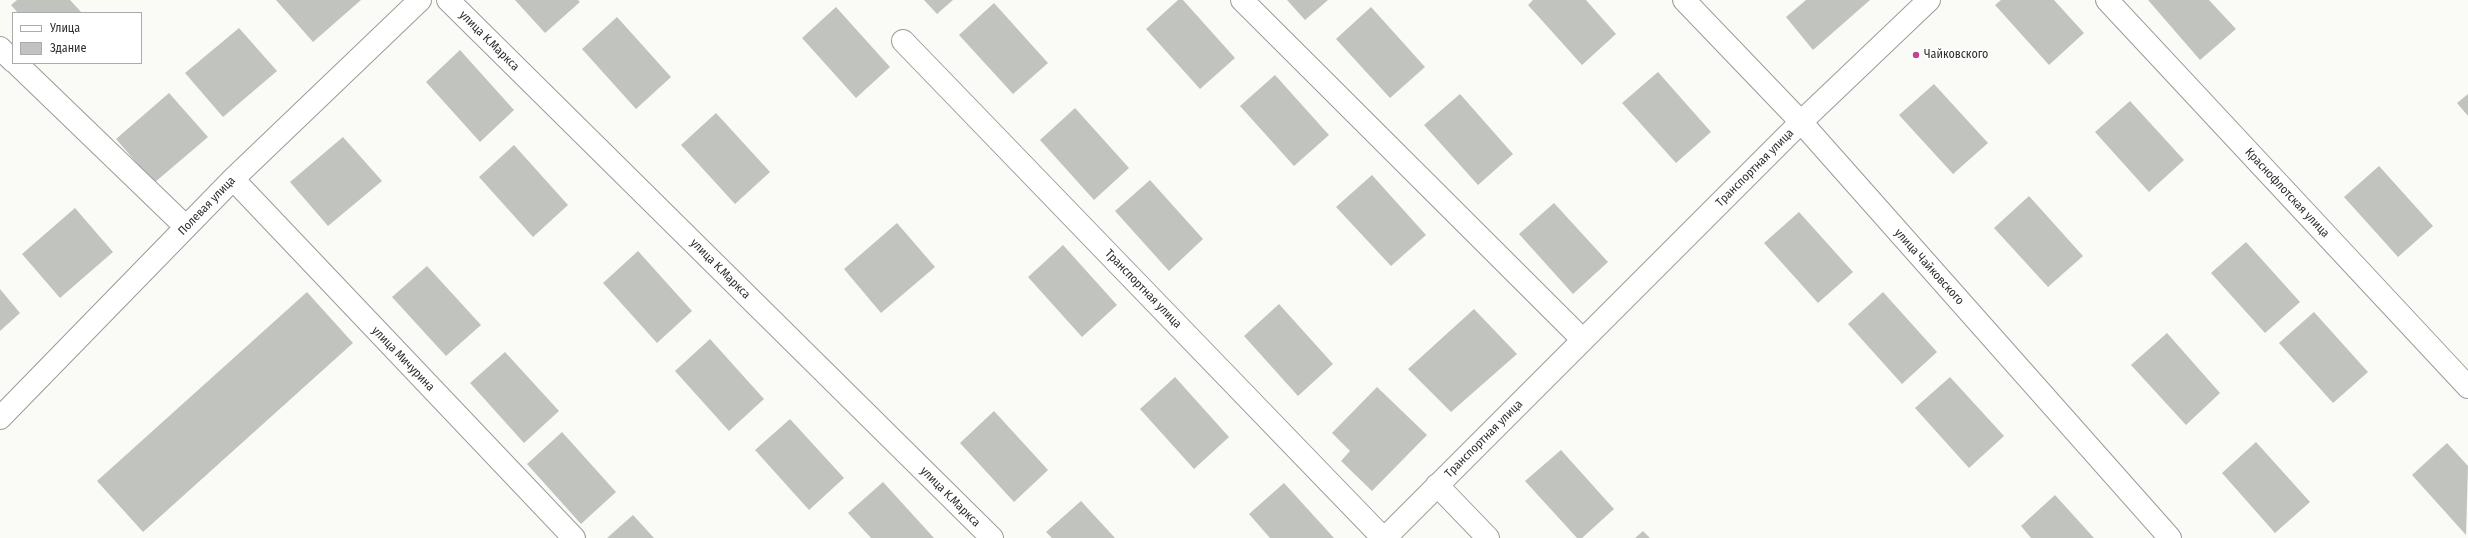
<!DOCTYPE html>
<html>
<head>
<meta charset="utf-8">
<style>
	body { margin:0 }
	#map { position:relative; width:2468px; height:538px; overflow:hidden; background:#fafbf7; font-family:"Fira Sans Condensed",sans-serif }
	canvas { display:block }
	.legend { position:absolute; left:12px; top:12px; width:130px; height:52px; box-sizing:border-box; background:#fff; border:1px solid #ababab; margin:0; padding:5px 7px; list-style:none; font-size:12px; color:#2e2e2d }
	.legend li { display:flex; align-items:center; gap:8px; height:20px }
	.legend b { width:20px; border:1px solid #ababab }
</style>
</head>
<body>
<div id="map">
<canvas width="2468" height="538"></canvas>
<ul class="legend">
<li><b style="height:5px;background:#fff"></b>Улица</li>
<li><b style="height:11px;background:#c1c3bf"></b>Здание</li>
</ul>
</div>
<script>
const c = document.querySelector('canvas').getContext('2d');
c.lineJoin = 'round';
function fillPath(path, color) { c.fillStyle = color; c.fill(path, 'evenodd'); }
const poly = rows => new Path2D(rows.map(r => 'M' + r).join(''));
function strokePath(path, color, width, dash) { c.strokeStyle = color; c.lineWidth = width; c.lineCap = dash ? 'butt' : 'round'; c.setLineDash(dash || []); c.stroke(path); }
function drawText(font, color, halo, rows, align = 'center') {
  c.font = font + ' "Fira Sans Condensed",sans-serif'; c.lineWidth = 3; c.setLineDash([]); c.textBaseline = 'middle'; c.strokeStyle = halo; c.fillStyle = color; for (const [text, x, y, turn = 0] of rows) {
    c.save(); c.translate(x, y); c.rotate((+turn || 0) * Math.PI / 180); c.textAlign = isNaN(turn) ? turn : align; if (halo) c.strokeText(text, 0, 0); c.fillText(text, 0, 0); c.restore();
  }
}
fillPath(poly([
	[17,0,70,0,82,13,18,13,11,5],
	[276,0,361,0,313,42],
	[515,0,578,0,580,2,545,33],
	[924,0,953,0,937,14],
	[1178,0,1183,0,1235,58,1200,89,1146,29],
	[1287,0,1328,0,1305,20],
	[1533,0,1586,0,1616,34,1582,65,1528,5],
	[1806,0,1870,0,1813,50,1786,17],
	[2001,0,2054,0,2084,33,2049,65,1995,5],
	[2148,0,2209,0,2236,29,2200,60],
	[994,3,1048,63,1013,94,959,35],
	[836,7,890,67,856,98,802,38],
	[1371,7,1425,67,1390,98,1336,39],
	[617,17,671,77,636,109,582,49],
	[239,28,277,71,223,117,185,73],
	[460,50,514,110,480,142,426,82],
	[1658,72,1711,132,1676,163,1622,103],
	[1275,75,1329,135,1294,166,1240,106],
	[1934,84,1988,143,1953,174,1899,115],
	[169,93,208,137,154,183,116,139],
	[1460,94,1513,154,1478,185,1424,125],
	[2468,94,2468,116,2457,103],
	[2130,101,2184,160,2149,192,2095,132],
	[1075,108,1129,168,1094,200,1040,140],
	[716,113,770,172,735,204,681,145],
	[343,137,382,181,328,226,290,182],
	[514,145,568,205,533,237,479,177],
	[2379,166,2433,226,2398,257,2344,197],
	[1372,175,1426,235,1391,266,1336,207],
	[1150,180,1203,239,1169,271,1115,211],
	[2029,196,2083,256,2048,287,1994,228],
	[1554,203,1608,262,1573,294,1519,234],
	[75,208,113,252,60,298,22,254],
	[1799,212,1853,272,1818,303,1764,243],
	[897,223,935,267,881,313,844,269],
	[2246,242,2300,302,2265,333,2211,273],
	[1063,245,1117,305,1082,337,1028,277],
	[638,251,692,311,657,343,603,283],
	[427,266,481,325,446,356,392,297],
	[0,289,20,313,0,331],
	[307,292,353,343,143,532,97,481],
	[1883,292,1937,352,1902,384,1848,324],
	[1279,304,1333,364,1298,396,1244,336],
	[1474,309,1517,354,1451,412,1408,369],
	[2314,312,2368,372,2333,403,2279,343],
	[2167,333,2220,393,2186,425,2131,365],
	[710,339,764,399,729,431,675,371],
	[505,352,559,411,524,443,470,383],
	[1175,377,1229,437,1194,469,1140,409],
	[1950,377,2004,436,1969,468,1915,408],
	[1377,387,1427,435,1372,491,1341,461,1350,451,1332,433],
	[994,411,1048,470,1014,502,960,443],
	[790,419,844,478,809,510,755,450],
	[562,432,616,492,581,524,527,464],
	[2256,442,2310,502,2275,533,2222,473],
	[2447,443,2468,466,2466,535,2412,475],
	[1561,450,1614,509,1582,538,1577,538,1525,481],
	[883,482,934,538,871,538,848,513],
	[1284,483,1334,538,1270,538,1249,514],
	[2055,495,2094,538,2031,538,2021,526],
	[1081,501,1115,538,1052,538,1046,532],
	[633,515,654,538,607,538],
	[1643,531,1650,538,1635,538]
]), '#c1c3bf');
const minor = poly([
	[448,0,992,538],
	[1242,0,1583,340],
	[1684,0,1801,122,2170,538],
	[2107,0,2468,387],
	[903,41,1383,538],
	[0,48,13,61],
	[16,63,186,227],
	[233,179,574,538],
	[0,418,233,179,420,0],
	[1437,485,1488,538],
	[1385,538,1801,122,1929,0]
]);
strokePath(minor, '#9b9c98', 24);
strokePath(minor, '#fff', 22);
for (const [x, y, r, color] of [
	[1916,55,4,"#bf4599"]
]) { const dot = new Path2D(); dot.arc(x, y, r, 0, 2 * Math.PI); c.fillStyle = color; c.fill(dot); strokePath(dot, '#fff', 1.5); }
drawText('12px', '#2e2e2d', '#fff', [
	["улица К.Маркса",489,41,45],
	["Транспортная улица",1755,168,-45],
	["Краснофлотская улица",2287,193,47],
	["Полевая улица",207,206,-46],
	["улица Чайковского",1929,267,48],
	["улица К.Маркса",720,269,45],
	["Транспортная улица",1143,289,46],
	["улица Мичурина",403,359,46],
	["Транспортная улица",1484,439,-45],
	["улица К.Маркса",950,497,45]
]);
drawText('12px', '#2e2e2d', '#fff', [
	["Чайковского",1924,55]
], 'left');
</script>
</body>
</html>
